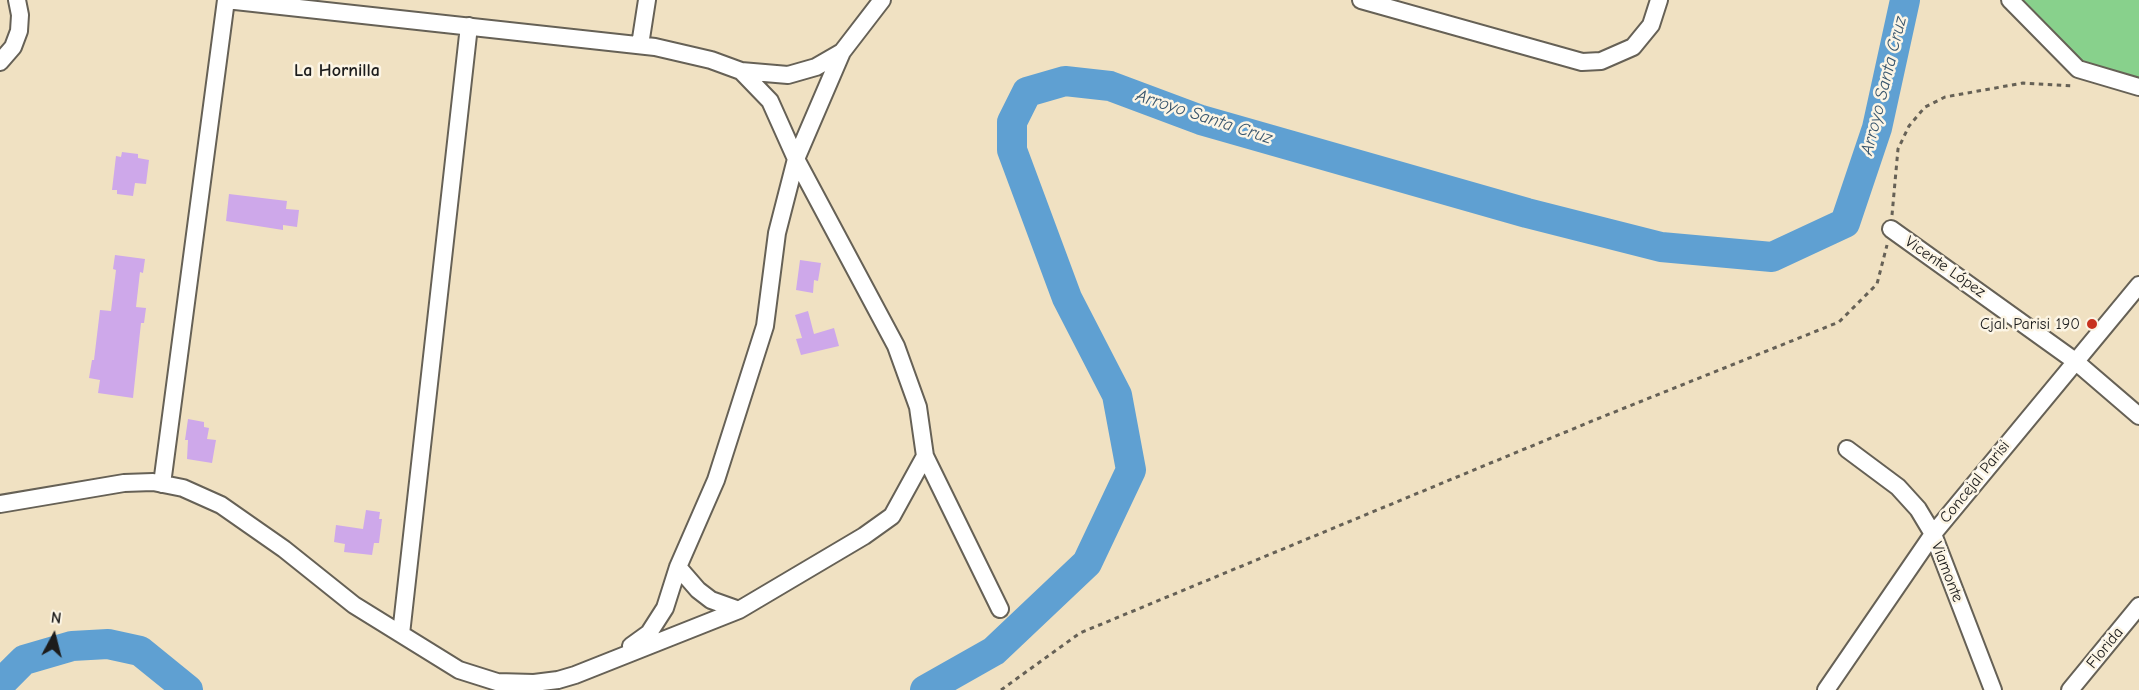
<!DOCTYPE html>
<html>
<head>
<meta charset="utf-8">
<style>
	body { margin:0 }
	#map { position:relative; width:2139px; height:690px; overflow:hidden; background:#f0e1c2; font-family:"Comic Neue",sans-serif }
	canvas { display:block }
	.north { position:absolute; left:24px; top:606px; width:60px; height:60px; -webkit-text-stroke:4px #fcf5e5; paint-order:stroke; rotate:7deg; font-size:16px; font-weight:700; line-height:24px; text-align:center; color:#1c1c1c }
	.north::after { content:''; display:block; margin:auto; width:21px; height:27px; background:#1c1c1c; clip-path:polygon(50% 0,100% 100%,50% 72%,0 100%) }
</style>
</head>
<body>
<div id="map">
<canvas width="2139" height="690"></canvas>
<div class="north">N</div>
</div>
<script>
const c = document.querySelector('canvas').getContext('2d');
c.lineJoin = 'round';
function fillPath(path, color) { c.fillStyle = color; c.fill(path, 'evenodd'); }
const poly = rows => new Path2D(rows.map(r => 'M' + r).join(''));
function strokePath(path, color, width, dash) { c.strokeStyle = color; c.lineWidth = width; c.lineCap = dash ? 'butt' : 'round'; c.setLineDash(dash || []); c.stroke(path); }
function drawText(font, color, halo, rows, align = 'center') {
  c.font = font + ' "Comic Neue",sans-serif'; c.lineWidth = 5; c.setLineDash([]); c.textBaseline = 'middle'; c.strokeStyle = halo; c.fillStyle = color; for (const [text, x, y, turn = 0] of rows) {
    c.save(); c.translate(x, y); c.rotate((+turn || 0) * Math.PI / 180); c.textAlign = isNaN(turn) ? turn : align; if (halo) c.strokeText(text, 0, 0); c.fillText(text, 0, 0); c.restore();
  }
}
fillPath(poly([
	[2010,0,2139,0,2139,86,2078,69]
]), '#88d18c');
strokePath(poly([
	[0,684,24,660,72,646,108,644,140,651,188,690],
	[925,690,994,651,1087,563,1131,470,1117,395,1067,298,1012,150,1012,122,1027,92,1065,81,1110,86,1201,120,1527,213,1661,247,1772,257,1845,223,1877,128,1905,0]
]), '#5fa0d2', 30);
fillPath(poly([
	[122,152,138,154,138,158,149,160,146,184,135,183,133,196,117,194,117,190,112,190,116,156,121,157],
	[229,194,287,201,286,209,299,210,297,227,283,225,283,230,226,221],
	[115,255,145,259,143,273,140,272,136,307,146,308,144,323,141,323,133,398,98,393,100,380,89,378,92,360,94,360,100,310,111,311,116,270,113,269],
	[800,260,821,263,818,281,814,280,813,293,796,290],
	[808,311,814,334,834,328,839,346,801,355,796,339,802,338,795,315],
	[188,419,204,422,204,427,209,428,207,439,216,440,212,463,187,459,188,440,185,440],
	[366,510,380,512,379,519,382,519,379,543,374,543,372,555,344,552,345,544,334,542,336,525,363,529]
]), '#cea8ea');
const street = poly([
	[226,0,655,47,711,60,741,71,770,101,796,159,896,346,918,407,925,456,1000,609],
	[1361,0,1582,62,1601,61,1633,47,1651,25,1659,0],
	[2010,0,2078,69,2139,87],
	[640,45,647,0],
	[0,62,13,47,19,31,20,15,17,0],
	[741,71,788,75,816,67,842,52],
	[1891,229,2075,361,2139,416],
	[1847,449,1898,487,1918,509,1933,534,1993,690],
	[162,484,226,0],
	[0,504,124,483,153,482,183,488,221,505,284,549,354,605,459,670,497,682,534,683,558,680,575,675,739,610,864,536,892,516,925,456],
	[678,567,698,590,711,600,739,610],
	[401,634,469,26],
	[631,646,649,633,665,608,678,567,716,480,765,326,777,233,796,159,842,52,882,0],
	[1826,690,1933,534,2139,285],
	[2070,690,2139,606]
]);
strokePath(street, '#666156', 20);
strokePath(poly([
	[1892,215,1898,149,1909,126,1925,107,1945,97,2023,83,2074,86],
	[1001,690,1080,633,1597,419,1839,322,1877,284,1887,245]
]), '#666156', 3, [4.5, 4.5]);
strokePath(street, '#fff', 16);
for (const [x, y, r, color] of [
	[2092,324,6,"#c8321e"]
]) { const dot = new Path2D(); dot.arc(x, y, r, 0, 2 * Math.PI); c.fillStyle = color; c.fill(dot); strokePath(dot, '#fcf5e5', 2); }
drawText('16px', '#1c1c1c', '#fcf5e5', [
	["Vicente López",1945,267,35],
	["Concejal Parisi",1975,482,-51],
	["Viamonte",1947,572,69],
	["Florida",2105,648,-51]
]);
drawText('16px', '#1c1c1c', '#fcf5e5', [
	["Cjal. Parisi 190",2080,324]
], 'right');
drawText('bold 18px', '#1c1c1c', '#fcf5e5', [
	["La Hornilla",337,71]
]);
drawText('italic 18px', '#3a576e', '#fcf5e5', [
	["Arroyo Santa Cruz",1884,86,-76],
	["Arroyo Santa Cruz",1204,117,18]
]);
</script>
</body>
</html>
